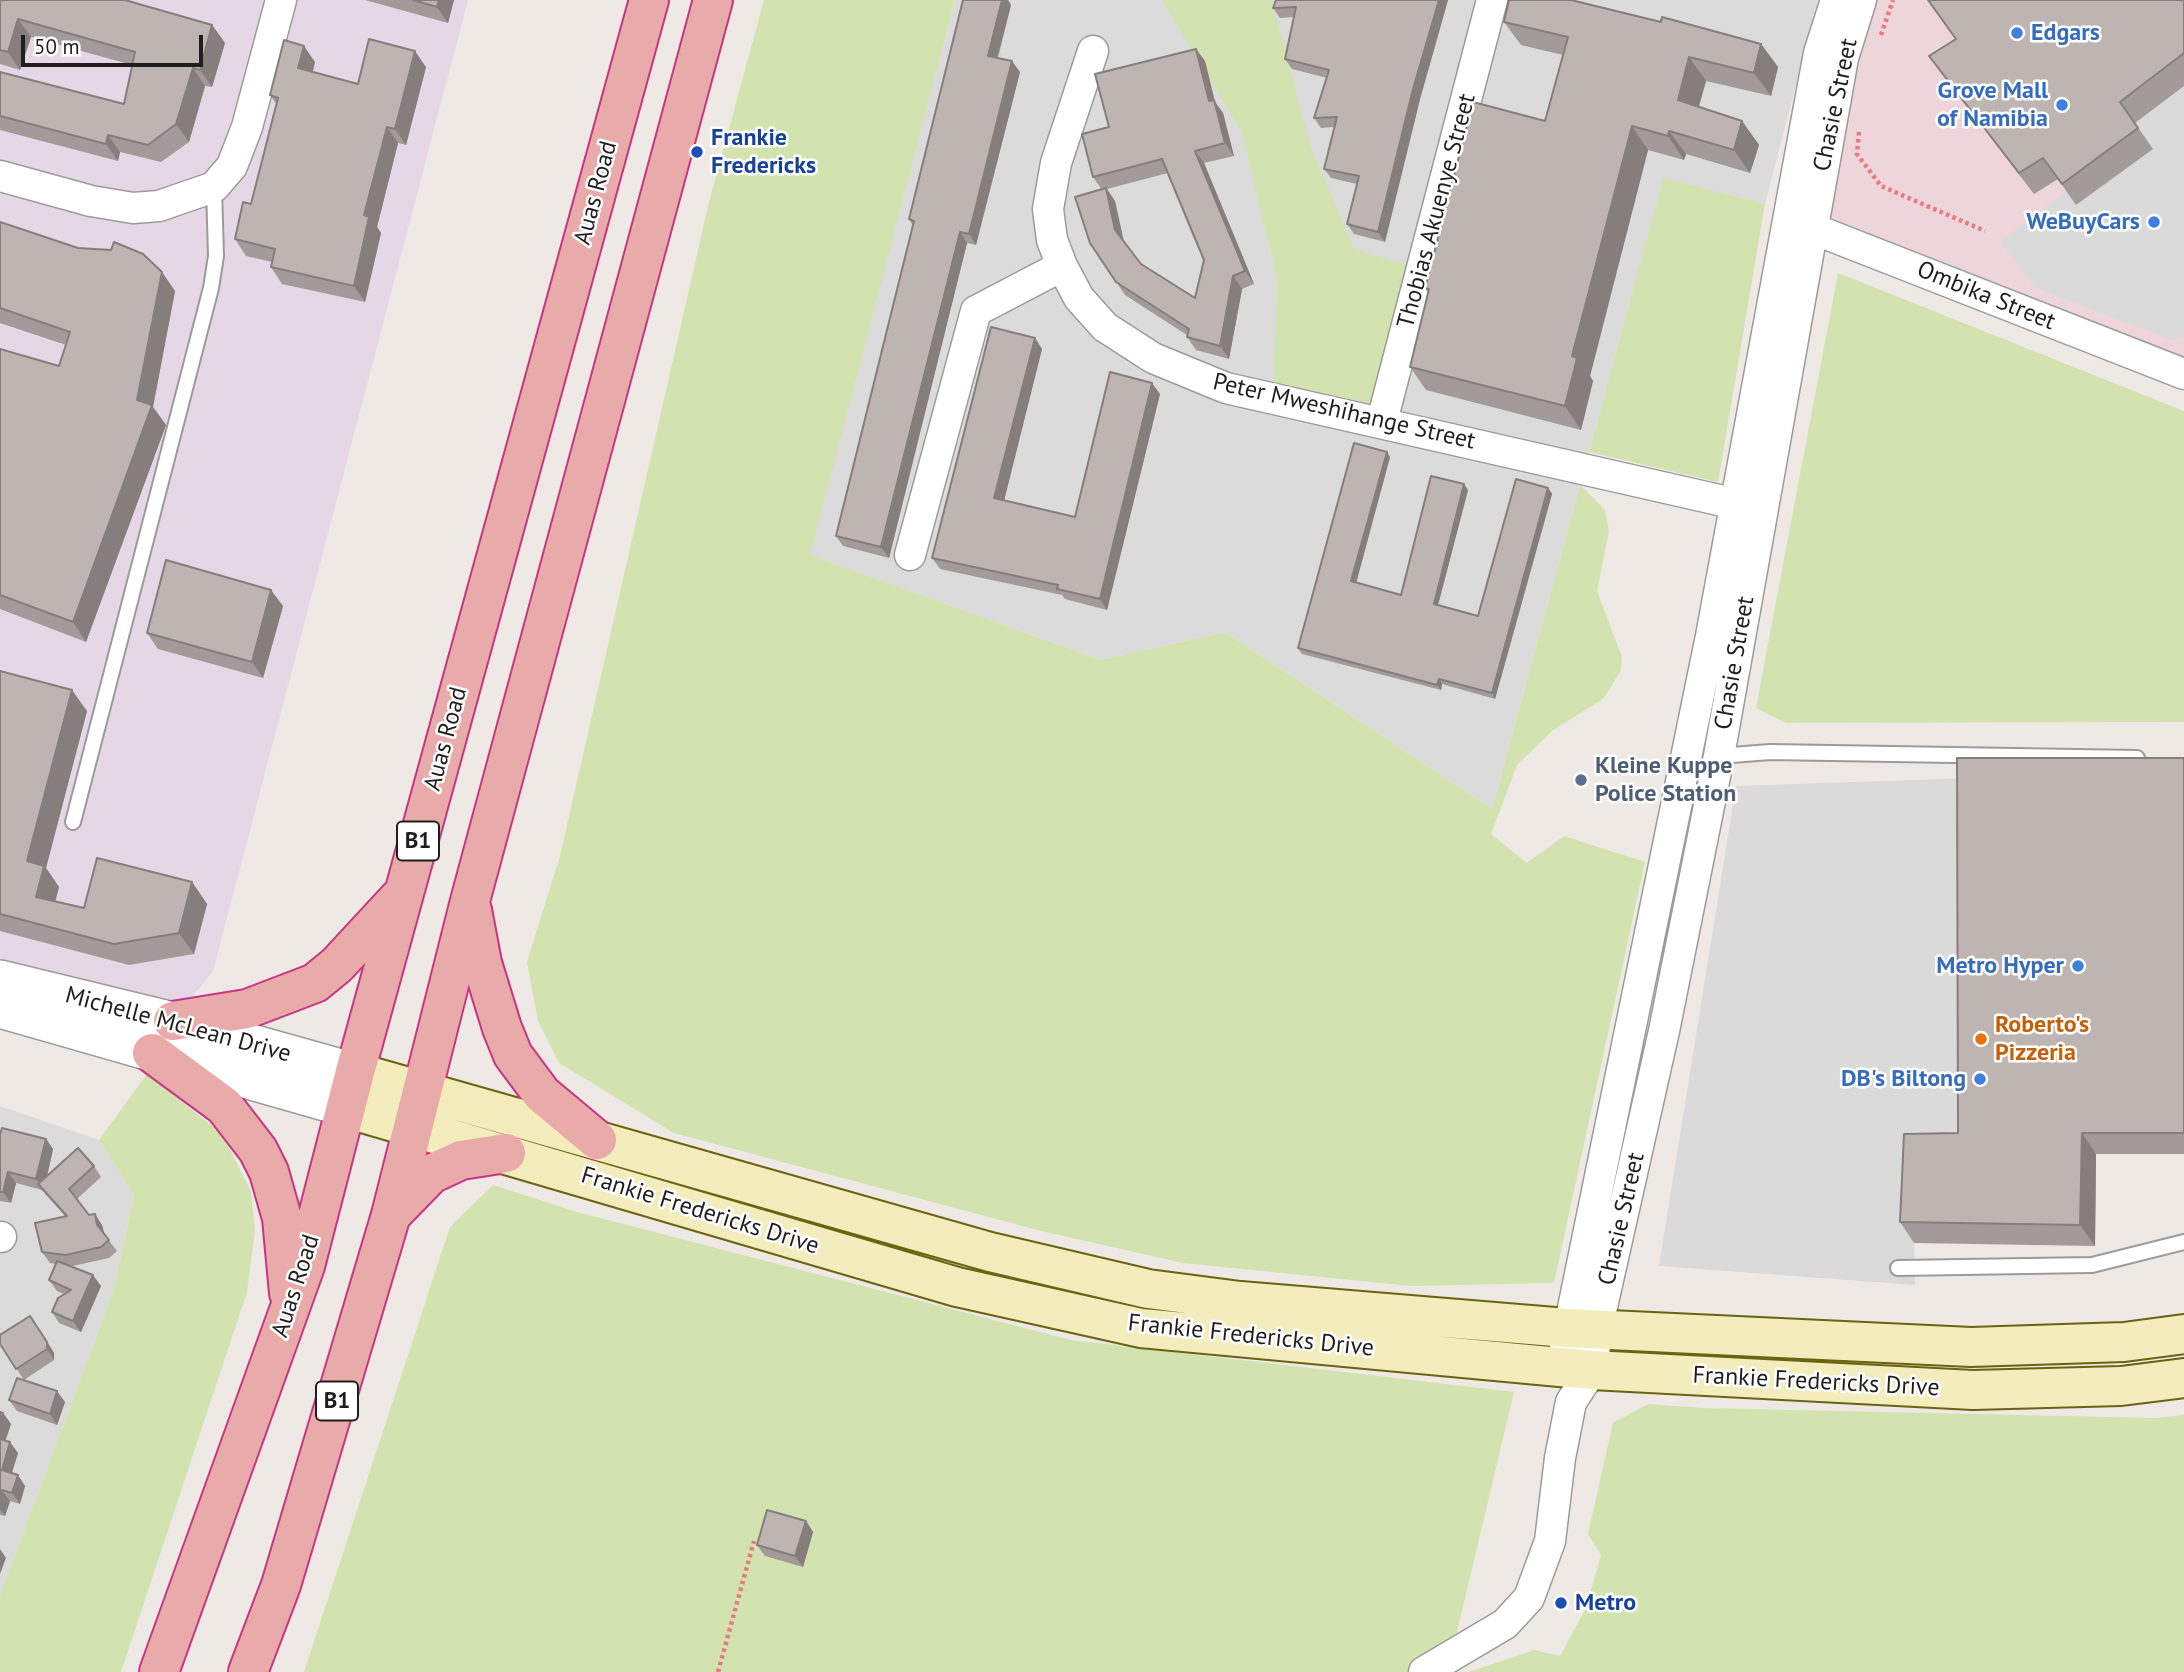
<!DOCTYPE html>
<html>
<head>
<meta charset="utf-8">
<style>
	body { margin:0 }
	#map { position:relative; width:2184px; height:1672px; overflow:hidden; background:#eee9e5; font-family:"PT Sans",sans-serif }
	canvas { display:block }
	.scale { position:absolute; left:21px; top:35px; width:182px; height:32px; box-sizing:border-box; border:4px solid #1e1e1e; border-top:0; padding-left:9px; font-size:21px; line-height:24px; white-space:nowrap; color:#1e1e1e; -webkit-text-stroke:5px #fff; paint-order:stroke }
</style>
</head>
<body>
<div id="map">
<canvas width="2184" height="1672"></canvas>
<div class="scale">50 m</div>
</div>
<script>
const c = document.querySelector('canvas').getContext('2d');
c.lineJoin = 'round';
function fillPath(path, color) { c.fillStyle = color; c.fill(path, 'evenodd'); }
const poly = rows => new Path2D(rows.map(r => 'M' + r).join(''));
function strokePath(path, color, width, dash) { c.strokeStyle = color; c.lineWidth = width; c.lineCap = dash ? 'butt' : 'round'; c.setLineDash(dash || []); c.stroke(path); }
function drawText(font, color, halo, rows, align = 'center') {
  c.font = font + ' "PT Sans",sans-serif'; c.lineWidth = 5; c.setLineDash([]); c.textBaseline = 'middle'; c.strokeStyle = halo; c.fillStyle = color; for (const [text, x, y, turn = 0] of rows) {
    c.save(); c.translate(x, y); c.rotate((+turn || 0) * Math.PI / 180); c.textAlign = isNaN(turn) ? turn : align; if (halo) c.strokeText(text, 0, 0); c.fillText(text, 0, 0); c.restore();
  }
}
fillPath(poly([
	[955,0,1818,0,1765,204,1663,179,1492,809,1225,632,1101,660,809,555],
	[0,1106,99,1140,134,1195,114,1289,0,1595]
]), '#dcdbdb');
fillPath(poly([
	[1861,0,2184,0,2184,374,1813,227]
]), '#edd5d9');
fillPath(poly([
	[0,0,468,0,213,971,173,1021,0,978]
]), '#e6d7e6');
fillPath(poly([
	[764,0,955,0,810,555,1101,660,1225,632,1492,809,1580,485,1605,510,1609,531,1597,591,1622,657,1621,670,1604,698,1552,731,1517,765,1491,834,1527,863,1564,836,1645,862,1554,1283,1411,1286,1183,1263,1041,1231,674,1133,559,1063,538,1021,527,962,560,856,708,206],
	[1162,0,1272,0,1310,145,1354,249,1413,267,1372,407,1274,386,1277,279,1242,132],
	[1663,178,1765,204,1718,482,1589,452],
	[1838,273,2184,411,2184,722,1786,723,1756,708],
	[147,1074,222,1134,251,1191,255,1231,247,1292,121,1672,0,1672,0,1595,114,1289,134,1195,99,1140],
	[493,1185,577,1212,1071,1340,1514,1392,1451,1657,1423,1672,304,1672,450,1227],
	[1648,1404,1702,1408,2156,1418,2184,1415,2184,1672,1469,1672,1534,1650,1560,1656,1586,1608,1601,1555,1588,1534,1613,1423]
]), '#d3e3af');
fillPath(poly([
	[2184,86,2184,334,2174,341,2034,287,2000,241,2066,191,2153,150,2135,123],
	[1972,778,1972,1153,1914,1243,1915,1285,1659,1266,1736,786]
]), '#dadada');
const service = poly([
	[1719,756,1770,752,2137,758],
	[73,822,211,288,216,256,214,187],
	[1898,1268,2092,1265,2184,1242]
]);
const minor = poly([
	[1093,51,1056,163,1048,209,1052,240,1062,266,1079,298,1105,327,1153,358,1226,388,1754,508],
	[0,176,91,201,133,208,159,206,214,187,232,166,247,127,281,0],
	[1793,221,2184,374],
	[1382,421,1492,0],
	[910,555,976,311,1062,266],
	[0,1237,1,1237],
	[1565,1347,1711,636,1819,53,1836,0],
	[1424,1672,1505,1624,1529,1598,1550,1541,1560,1458,1571,1402,1592,1370,1597,1329,1664,1031,1719,756,1843,58,1861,0]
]);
const tertiary = poly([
	[0,979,173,1021,355,1072],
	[0,1009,346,1108]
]);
const secondary = poly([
	[355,1072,990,1252,1148,1289,1240,1301,1567,1328,1971,1347,2124,1342,2184,1334],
	[346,1108,957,1287,1141,1328,1592,1370,1973,1390,2121,1386,2184,1378]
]);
const trunk = poly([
	[472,910,482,963,502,1028,513,1055,542,1094,597,1140],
	[173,1021,247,1009,315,983,337,965,399,898],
	[152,1053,224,1106,258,1150,269,1172,282,1218,289,1293],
	[391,1215,431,1174,461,1160,506,1153],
	[159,1672,305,1266,355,1072,649,0],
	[248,1672,281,1585,391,1215,470,901,713,0]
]);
strokePath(service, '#9b9b9b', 18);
strokePath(minor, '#9b9b9b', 33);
strokePath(tertiary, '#9b9b9b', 40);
strokePath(secondary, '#6a630f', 42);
strokePath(trunk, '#c83584', 42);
strokePath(poly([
	[1881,35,1893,0],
	[1859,132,1857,154,1881,186,1985,231],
	[718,1672,754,1541]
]), '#ec7882', 4.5, [3.5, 3.5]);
strokePath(service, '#fff', 14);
strokePath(minor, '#fff', 30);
strokePath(tertiary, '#fff', 37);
strokePath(secondary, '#f3ecbd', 38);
strokePath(trunk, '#e8abaa', 38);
fillPath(poly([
	[0,0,212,25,225,43,212,87,205,86,189,142,161,162,120,152,118,161,0,130,0,72,124,104,132,65,31,37,20,70,0,64],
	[365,0,454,0,448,23],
	[1276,0,1448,0,1420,99,1385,242,1354,234,1347,224,1357,184,1331,178,1324,169,1334,127,1321,128,1314,118,1327,78,1292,69,1285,59,1294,17,1280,18,1273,8],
	[2184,0,2184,86,2135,123,2153,149,2076,205,2058,179,2034,194,1944,77,1929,56],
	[1011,5,998,58,1020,72,976,245,967,243,889,558,843,546,836,536,913,226,909,219],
	[1504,22,1661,22,1761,44,1778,67,1771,96,1706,81,1699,107,1742,121,1759,145,1750,173,1686,154,1684,160,1648,150,1590,376,1593,381,1581,430,1426,390,1410,367,1428,293,1425,288,1545,121,1563,55,1521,45],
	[1205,61,1215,102,1223,113,1234,156,1204,163,1254,284,1242,289,1229,359,1196,350,1187,337,1187,335,1125,295,1090,243,1102,190,1093,177,1109,127],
	[1168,173,1204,260,1195,298,1141,264,1124,242,1115,201,1107,189],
	[315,62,313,72,358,84,426,67,406,145,398,143,377,227,381,233,365,302,282,284,271,267,272,262,246,256,235,239,251,204,277,105,270,95],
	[0,222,175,291,153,407,166,425,86,642,0,609,0,349,59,366,66,345,0,323],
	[1035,338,1042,349,1004,500,1075,517,1160,394,1107,610,1065,599,1062,595,940,569,932,558],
	[1390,457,1356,583,1401,595,1468,490,1438,605,1478,616,1548,488,1552,494,1495,699,1442,684,1441,690,1302,654,1298,648],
	[283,606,263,678,158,649,147,633],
	[0,671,87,711,46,868,59,887,55,901,84,908,192,882,207,904,194,954,129,965,0,931],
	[2184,758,2184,1154,2096,1154,2095,1246,1914,1243,1900,1222,1958,1133],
	[0,1134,46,1139,53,1149,47,1176,94,1166,101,1177,77,1199,89,1215,102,1225,104,1234,117,1251,109,1258,73,1266,68,1265,101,1286,81,1332,59,1323,52,1312,64,1294,57,1291,49,1280,56,1264,50,1263,42,1252,65,1216,42,1190,16,1183,11,1203,0,1201],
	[38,1327,54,1353,54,1360,24,1380,0,1344],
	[9,1400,65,1402,57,1425,17,1411],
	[0,1412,3,1413,11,1424,5,1441,18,1453,12,1473,25,1486,20,1504,10,1501,5,1516,0,1515],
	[806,1521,813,1532,803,1567,765,1556,757,1545]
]), '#a39b99');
fillPath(poly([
	[439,0,454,0,448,23,437,7],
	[1002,0,1008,0,1011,5,995,66,988,56],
	[1439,0,1448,0,1420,99,1385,242,1378,232,1413,89],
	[18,19,31,37,20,70,8,52],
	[212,25,225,43,212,87,200,70],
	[1761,44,1778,67,1771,96,1754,73],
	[304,46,315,62,309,84,298,68],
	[1196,49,1205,61,1215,102,1223,113,1234,156,1225,143,1209,101],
	[415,51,426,67,406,145,395,129],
	[1689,57,1706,81,1694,123,1678,100],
	[1012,61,1020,72,976,245,969,234],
	[193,68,205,86,189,142,176,124],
	[1742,121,1759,145,1750,173,1734,150],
	[1632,126,1648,150,1590,376,1593,381,1581,430,1565,406,1572,356],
	[387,127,398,143,377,227,381,233,365,302,354,286,364,215],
	[1669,131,1686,154,1684,160,1668,136],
	[108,135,120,152,118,161,106,144],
	[1195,151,1204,163,1254,284,1245,271],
	[1106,188,1115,201,1124,243,1115,230],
	[960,232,967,243,889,558,881,547],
	[162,272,175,291,153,407,166,425,86,642,73,622,137,400],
	[1233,276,1242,289,1229,359,1220,346],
	[1035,338,1042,349,1002,509,994,498],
	[1152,383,1160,394,1107,610,1100,599],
	[1387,452,1390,457,1355,587,1351,581],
	[1464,484,1468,490,1437,609,1434,604],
	[1548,488,1552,494,1495,699,1492,693],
	[271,590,283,606,263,678,252,662],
	[1439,679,1442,684,1441,690,1437,685],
	[72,690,87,711,46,868,59,887,51,918,36,897,27,861],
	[192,882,207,904,194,954,179,933],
	[2082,1133,2096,1154,2095,1246,2080,1225],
	[46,1139,53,1149,44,1190,36,1179],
	[8,1172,16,1183,11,1203,3,1192],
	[95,1214,102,1225,105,1236,97,1225],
	[93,1275,101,1286,81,1332,73,1321],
	[38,1327,54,1353,54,1360,47,1349],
	[57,1391,65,1402,57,1425,50,1414],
	[3,1413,11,1424,3,1448,0,1444,0,1423],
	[10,1442,18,1453,9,1481,2,1470],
	[18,1475,25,1486,20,1504,12,1493],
	[2,1490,10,1501,5,1516,0,1509,0,1497],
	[806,1521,813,1532,803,1567,795,1556],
	[0,1549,6,1558,0,1574]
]), '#857e7d');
const building = poly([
	[0,0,125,0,212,25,200,70,193,68,176,124,148,145,108,135,106,144,0,116,0,72,124,104,135,52,18,19,8,52,0,50,0,0],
	[413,0,439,0,437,7,413,0],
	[963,0,1002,0,988,56,1012,61,969,234,960,232,881,547,836,536,914,221,909,219,963,0],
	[1276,0,1439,0,1413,89,1378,232,1347,224,1359,176,1324,169,1337,117,1314,118,1329,70,1285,59,1296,7,1273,8,1276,0],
	[1509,0,1571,0,1661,22,1662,17,1761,44,1754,73,1689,57,1678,100,1742,121,1734,150,1669,131,1668,136,1632,126,1572,356,1577,358,1565,406,1410,367,1429,289,1425,288,1473,102,1545,121,1568,37,1504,22,1509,0],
	[1928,0,2184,0,2184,53,2120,102,2138,128,2062,184,2043,158,2019,173,1929,56,1956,39,1928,0],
	[369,39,415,51,395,129,387,127,364,215,369,217,354,286,271,267,275,249,235,239,243,202,251,204,278,98,270,95,284,40,304,46,298,68,358,84,369,39],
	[1196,49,1209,101,1214,100,1225,143,1195,151,1245,271,1233,276,1220,346,1187,337,1189,329,1116,282,1090,243,1075,197,1106,188,1115,230,1141,264,1195,298,1204,260,1162,159,1093,177,1082,134,1109,127,1095,74,1196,49],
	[0,222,78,248,111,250,114,242,143,254,162,272,137,400,152,405,73,622,0,595,0,349,59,366,70,332,0,308,0,222],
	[991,327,1035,338,994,498,1075,517,1110,372,1152,383,1100,599,1057,589,1058,585,932,558,991,327],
	[1354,443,1387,452,1351,581,1401,595,1431,476,1464,484,1434,604,1478,616,1516,479,1548,488,1492,693,1439,679,1437,685,1298,648,1354,443],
	[166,560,271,590,252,662,147,633,166,560],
	[0,671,72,690,27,861,44,866,36,897,84,908,97,858,192,882,179,933,114,944,0,914,0,671],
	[1957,758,2184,758,2184,1133,2082,1133,2080,1225,1900,1222,1904,1134,1958,1133,1957,758],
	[2,1128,46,1139,36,1179,8,1172,3,1192,0,1192,0,1134,2,1128],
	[78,1148,94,1166,69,1189,89,1215,95,1214,97,1225,109,1240,101,1247,66,1255,42,1252,35,1223,67,1216,38,1184,78,1148],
	[57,1261,93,1275,73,1321,52,1312,58,1298,71,1290,49,1280,57,1261],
	[30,1316,47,1342,47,1349,16,1369,0,1344,0,1335,30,1316],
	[17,1378,57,1391,50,1414,9,1400,17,1378],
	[0,1412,3,1413,0,1423,0,1412],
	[0,1439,10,1442,2,1470,18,1475,12,1493,2,1490,0,1497,0,1439],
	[767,1510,806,1521,795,1556,757,1545,767,1510]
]);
fillPath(building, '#beb4b2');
strokePath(building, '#857e7d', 2);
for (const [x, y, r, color] of [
	[2017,33,7,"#3f7fe0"],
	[2062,105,7,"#3f7fe0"],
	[697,152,7,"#1a4fb4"],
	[2154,222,7,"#3f7fe0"],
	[1581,780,7,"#5c6f8a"],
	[2078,966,7,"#3f7fe0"],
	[1981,1039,7,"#e8710a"],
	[1980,1079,7,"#3f7fe0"],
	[1561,1603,7,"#1a4fb4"]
]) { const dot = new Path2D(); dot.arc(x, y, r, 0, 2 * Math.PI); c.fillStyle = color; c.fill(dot); strokePath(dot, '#fff', 2.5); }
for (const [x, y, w] of [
	[418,841,42],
	[337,1401,42]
]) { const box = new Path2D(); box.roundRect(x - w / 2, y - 19.5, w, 39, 5); c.fillStyle = '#fff'; c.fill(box); strokePath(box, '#1e1e1e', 2); }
drawText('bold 23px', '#1e1e1e', null, [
	["B1",418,841],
	["B1",337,1401]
]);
drawText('bold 24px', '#366cbe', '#fff', [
	["Edgars",2031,33,"left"],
	["Grove Mall",2048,91],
	["of Namibia",2048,119],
	["WeBuyCars",2140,222],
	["Metro Hyper",2064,966],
	["DB's Biltong",1966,1079]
], 'right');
drawText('24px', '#1e1e1e', '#fff', [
	["Chasie Street",1836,105,-78],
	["Auas Road",596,193,-75],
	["Thobias Akuenye Street",1437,211,-75],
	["Ombika Street",1986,296,22],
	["Peter Mweshihange Street",1344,412,13],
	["Chasie Street",1735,663,-80],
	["Auas Road",446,739,-75],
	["Michelle McLean Drive",178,1025,15],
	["Frankie Fredericks Drive",700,1211,17],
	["Chasie Street",1622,1219,-77],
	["Auas Road",296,1286,-72],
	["Frankie Fredericks Drive",1251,1336,6],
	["Frankie Fredericks Drive",1816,1382,3]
]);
drawText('bold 24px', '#164399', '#fff', [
	["Frankie",711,138],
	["Fredericks",711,166],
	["Metro",1575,1603]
], 'left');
drawText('bold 24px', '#4e5e75', '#fff', [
	["Kleine Kuppe",1595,766],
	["Police Station",1595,794]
], 'left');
drawText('bold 24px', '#c56008', '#fff', [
	["Roberto's",1995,1025],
	["Pizzeria",1995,1053]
], 'left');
</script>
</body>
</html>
